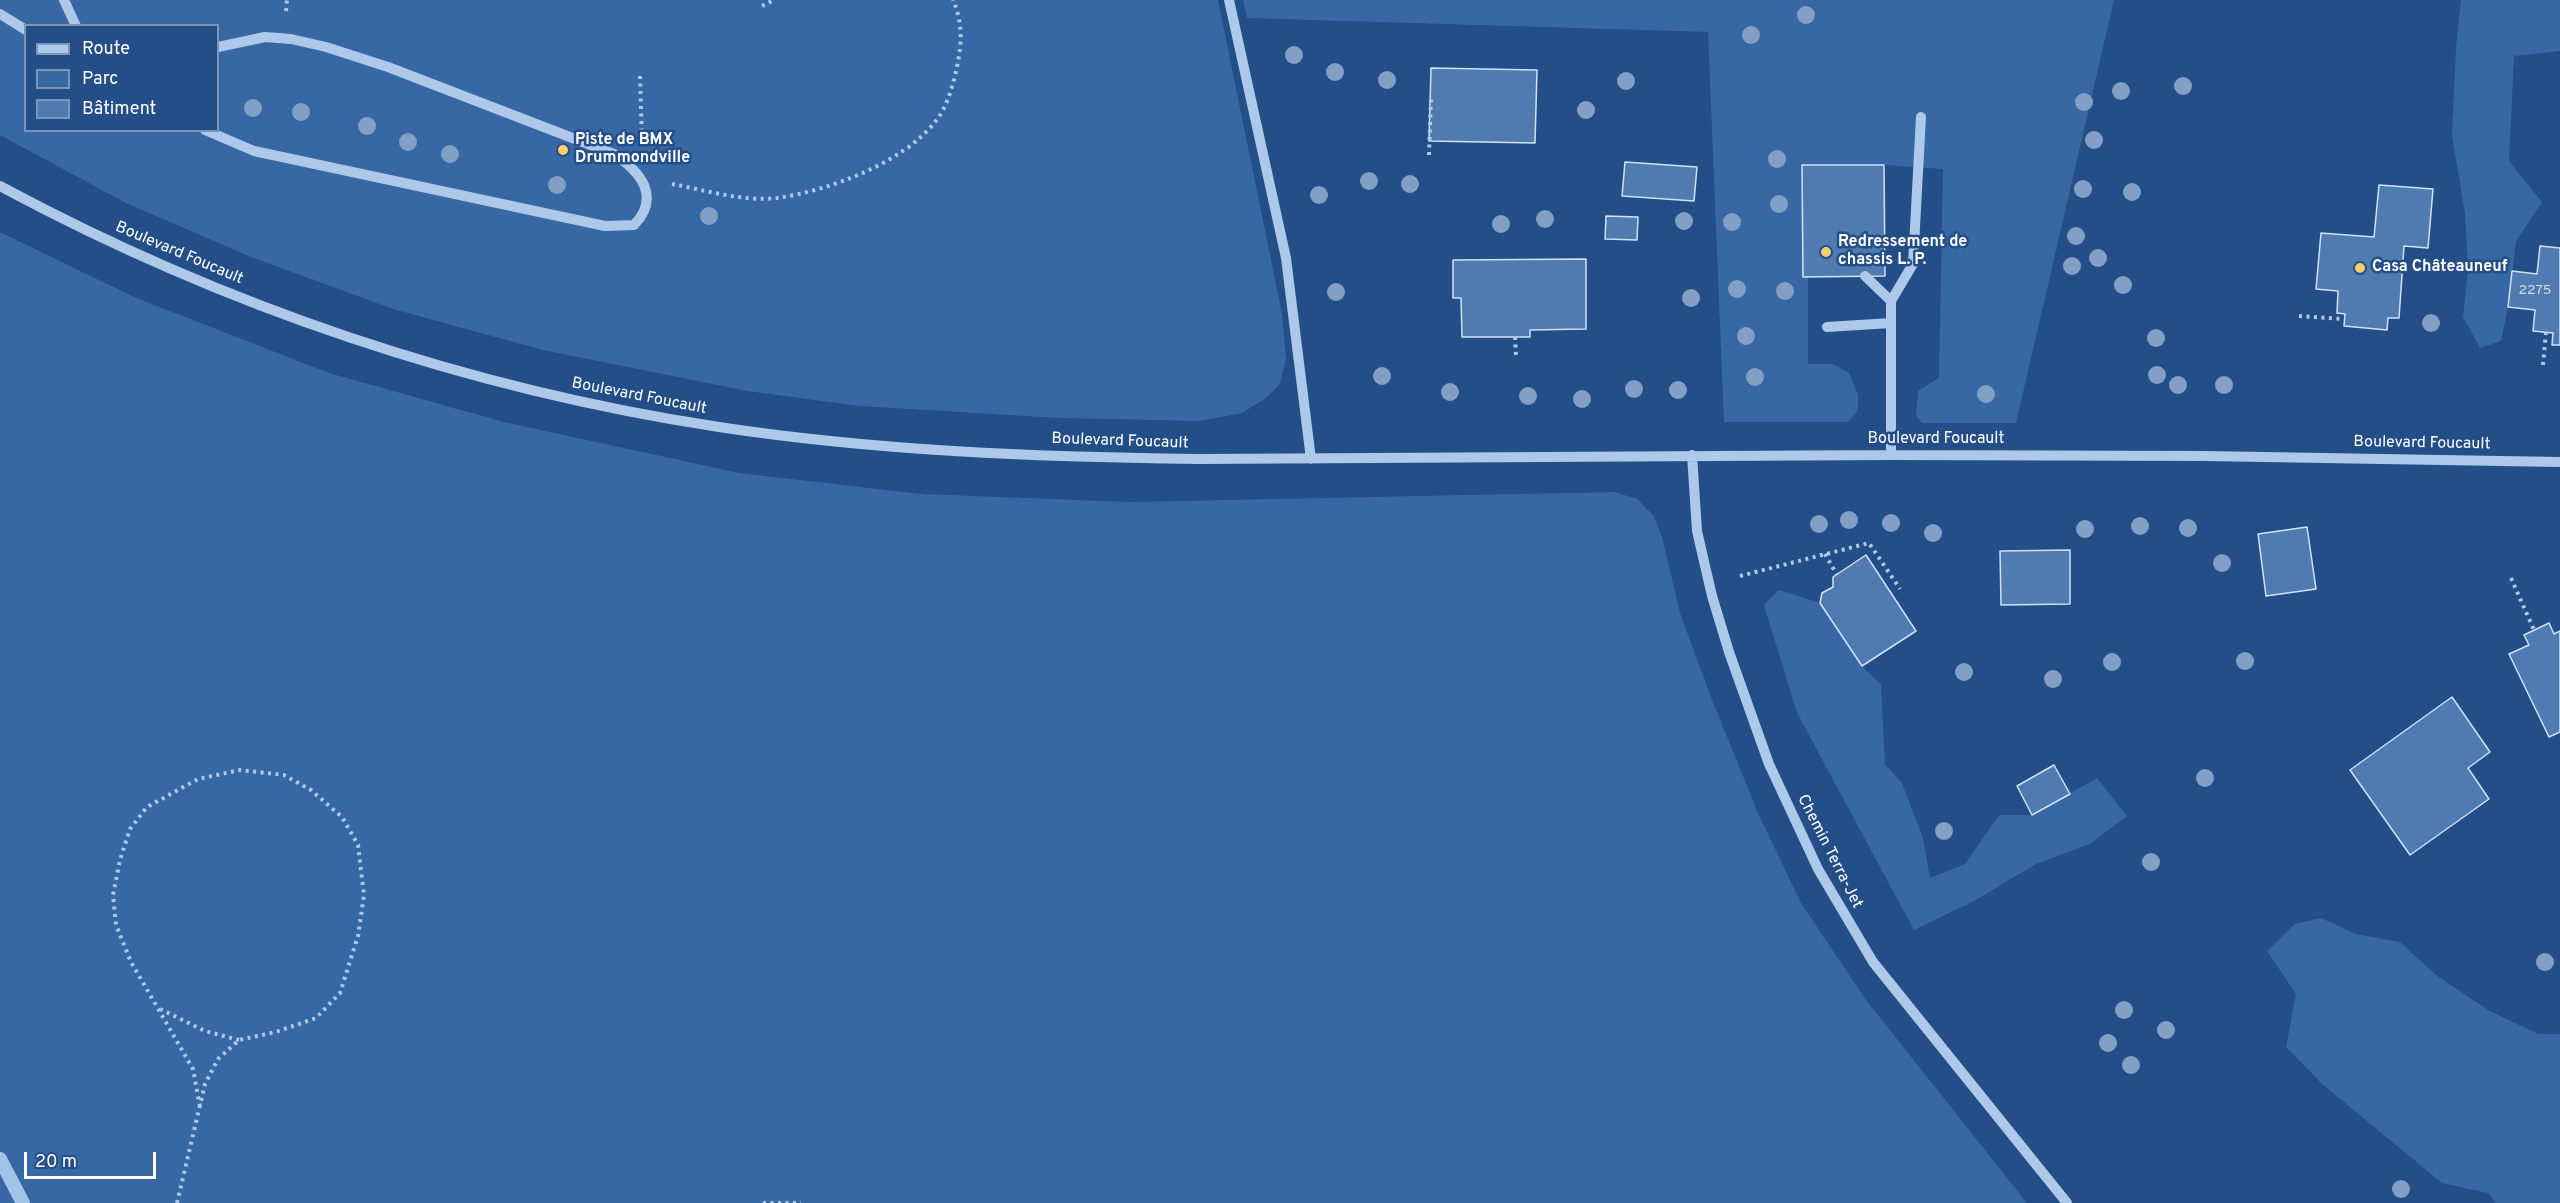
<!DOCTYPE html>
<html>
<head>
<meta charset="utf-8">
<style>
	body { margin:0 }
	#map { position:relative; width:2560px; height:1203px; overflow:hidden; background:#234e87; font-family:Overpass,sans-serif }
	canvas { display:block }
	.legend { position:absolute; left:24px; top:24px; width:195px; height:108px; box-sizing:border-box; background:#234e87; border:2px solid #7b95b7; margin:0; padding:8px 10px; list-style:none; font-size:18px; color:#fff }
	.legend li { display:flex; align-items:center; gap:12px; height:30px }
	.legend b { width:30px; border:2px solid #7b95b7 }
	.scale { position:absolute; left:24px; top:1152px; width:132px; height:27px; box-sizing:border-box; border:3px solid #fff; border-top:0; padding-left:8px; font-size:18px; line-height:21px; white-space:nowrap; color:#fff; -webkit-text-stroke:4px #234e87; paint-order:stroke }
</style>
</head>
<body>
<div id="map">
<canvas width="2560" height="1203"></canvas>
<ul class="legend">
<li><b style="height:8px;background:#adc8e9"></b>Route</li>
<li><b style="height:16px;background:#3768a4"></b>Parc</li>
<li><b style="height:16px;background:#4f7bb1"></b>Bâtiment</li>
</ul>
<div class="scale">20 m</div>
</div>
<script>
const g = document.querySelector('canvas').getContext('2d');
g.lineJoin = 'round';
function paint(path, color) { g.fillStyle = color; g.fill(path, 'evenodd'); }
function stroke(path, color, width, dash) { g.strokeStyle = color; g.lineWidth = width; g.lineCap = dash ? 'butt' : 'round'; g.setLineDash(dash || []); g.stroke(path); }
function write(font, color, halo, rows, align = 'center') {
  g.font = font + ' Overpass,sans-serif'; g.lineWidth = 5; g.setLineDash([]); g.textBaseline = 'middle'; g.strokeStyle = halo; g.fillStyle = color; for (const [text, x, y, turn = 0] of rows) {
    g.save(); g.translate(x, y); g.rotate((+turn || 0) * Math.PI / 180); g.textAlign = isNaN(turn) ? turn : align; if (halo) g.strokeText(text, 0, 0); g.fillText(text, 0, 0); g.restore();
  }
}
const green = new Path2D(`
	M0 0H1218L1282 314 1286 358 1280 384 1266 398 1242 413 1200 421 1059 418 860 406 747 391 543 350 393 309 251 257 126 203 0 135ZM26 26H218V130H26Z
	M1243 0H2114L2016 423H1922L1916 416 1918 391 1939 378 1943 169 1884 165H1802L1808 277V364H1833L1849 373 1858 395V410L1848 422H1724L1708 32 1247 18Z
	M2461 0H2560V51L2514 56 2509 161 2542 202 2516 241 2508 307 2501 341 2480 348 2463 317 2468 269 2465 213 2452 135 2456 47Z
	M0 232 134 297 329 373 504 422 739 473 921 494 1130 502 1615 492 1637 499 1654 516 1662 537 1680 613 1712 700 1758 813 1801 903 1866 1000 2027 1203H0Z
	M1779 590 1820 603 1862 666 1881 685 1885 764 1902 783 1923 838 1930 878 1965 864 1999 815H2032L2097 778 2127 816 2090 844 2036 864 1974 901 1914 930 1797 713 1764 605Z
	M2321 918 2356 934 2400 942 2436 975 2488 1010 2538 1034H2560V1203H2496L2488 1193 2442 1183 2322 1084 2286 1047 2296 994 2267 951 2295 924Z`);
const stream = new Path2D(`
	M0 1159 23 1203`);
const building = new Path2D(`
	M1431 68 1537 70 1535 143 1429 141Z
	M1625 162 1697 167 1694 201 1622 196Z
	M1802 165H1884L1885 276 1803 277Z
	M2379 185 2433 189 2428 248 2404 246 2399 318H2388L2387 330 2344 326 2345 314 2337 313 2338 291 2316 289 2321 233 2374 237Z
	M1606 216 1638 217 1637 240 1605 239Z
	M2540 246 2560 248V345H2552L2553 333 2533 331 2535 310 2508 307 2512 271 2537 274Z
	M1586 259V329L1530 330V337H1462L1461 298H1453V260Z
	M2307 527 2316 589 2266 596 2258 534Z
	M2070 550V604L2001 605 2000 551Z
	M1866 555 1916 631 1862 666 1820 603 1822 593 1833 587V577Z
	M2549 623 2554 634 2560 631V732L2549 737 2509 654 2529 645 2524 635Z
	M2452 697 2490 752 2468 768 2489 799 2410 855 2350 770Z
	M2054 765 2070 794 2032 815 2017 786Z`);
const path = new Path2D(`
	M762 6 774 0
	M286 11 287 0
	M640 76 642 139
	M1429 155 1431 98
	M672 184C705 190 743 202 777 198 828 191 903 163 935 122 947 108 953 85 957 67 962 43 963 23 953 0
	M2299 316 2344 319
	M1515 337 1516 356
	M2543 365 2546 332
	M1825 554 1837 575
	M1740 576 1869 543 1900 589
	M2511 578 2534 630
	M160 1009 205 1031 239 1040
	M177 1203 205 1084 218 1059 239 1040 276 1032 316 1018 340 993 358 936 364 895 358 845 342 817 311 790 284 775 240 770 198 779 147 807 130 829 120 860 113 895 116 925 131 962 193 1069 200 1107
	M763 1203H801`);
const minor = new Path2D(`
	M64 0 76 26
	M1229 0 1286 258 1311 459
	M0 14 26 30
	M205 130 254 151 605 226 634 225C661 197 641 172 614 154L388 67 326 47 291 39 265 37 218 47
	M0 186C223 306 468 389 719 427 877 451 1038 457 1198 459L1891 455 2205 456 2560 462
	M1865 276 1891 301
	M1827 327 1891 323
	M1692 455 1697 531 1712 596 1729 652 1769 764 1818 869 1873 962 2067 1203
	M1891 455V301L1913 264 1921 117`);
const trees = [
	[1806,15],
	[1751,35],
	[1294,55],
	[1335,72],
	[1387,80],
	[1626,81],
	[2183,86],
	[2121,91],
	[2084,102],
	[253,108],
	[1586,110],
	[301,112],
	[367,126],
	[2094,140],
	[408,142],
	[450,154],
	[1777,159],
	[1369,181],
	[1410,184],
	[557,185],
	[2083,189],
	[2132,192],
	[1319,195],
	[1779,204],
	[709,216],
	[1545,219],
	[1684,221],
	[1732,222],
	[1501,224],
	[2076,236],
	[2098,258],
	[2072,266],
	[2123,285],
	[1737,289],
	[1785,291],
	[1336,292],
	[1691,298],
	[2431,323],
	[1746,336],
	[2156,338],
	[2157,375],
	[1382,376],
	[1755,377],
	[2178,385],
	[2224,385],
	[1634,389],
	[1678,390],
	[1450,392],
	[1986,394],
	[1528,396],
	[1582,399],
	[1849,520],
	[1891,523],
	[1819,524],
	[2140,526],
	[2188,528],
	[2085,529],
	[1933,533],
	[2222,563],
	[2245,661],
	[2112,662],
	[1964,672],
	[2053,679],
	[2205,778],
	[1944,831],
	[2151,862],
	[2545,962],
	[2124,1010],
	[2166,1030],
	[2108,1043],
	[2131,1065],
	[2401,1189]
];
const markers = [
	[563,150,6,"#f5cf6f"],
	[1826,252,6,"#f5cf6f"],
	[2360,268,6,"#f5cf6f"]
];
const numberNames = [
	["2275",2535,291]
];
const poiNames = [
	["Piste de BMX",575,141],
	["Drummondville",575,159],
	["Redressement de",1838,243],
	["chassis L. P.",1838,261],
	["Casa Châteauneuf",2372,268]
];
const streetNames = [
	["Boulevard Foucault",179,254,23],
	["Boulevard Foucault",639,397,11],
	["Boulevard Foucault",1936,440],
	["Boulevard Foucault",1120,442,2],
	["Boulevard Foucault",2422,444,1],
	["Chemin Terra-Jet",1829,852,63]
];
paint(green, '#3768a4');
stroke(stream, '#a1c3ea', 14);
paint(building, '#4f7bb1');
stroke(building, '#d1e2f7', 1.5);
stroke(path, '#adc8e9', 4, [3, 4.5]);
stroke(minor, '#adc8e9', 10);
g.fillStyle = '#839fc5';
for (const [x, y] of trees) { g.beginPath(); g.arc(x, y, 9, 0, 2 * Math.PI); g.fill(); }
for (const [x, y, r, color] of markers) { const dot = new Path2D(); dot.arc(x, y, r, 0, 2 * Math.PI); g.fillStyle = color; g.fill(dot); stroke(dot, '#234e87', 2); }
write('14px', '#d3deec', null, numberNames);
write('bold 16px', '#fff', '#234e87', poiNames, 'left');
write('16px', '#fff', '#234e87', streetNames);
</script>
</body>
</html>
